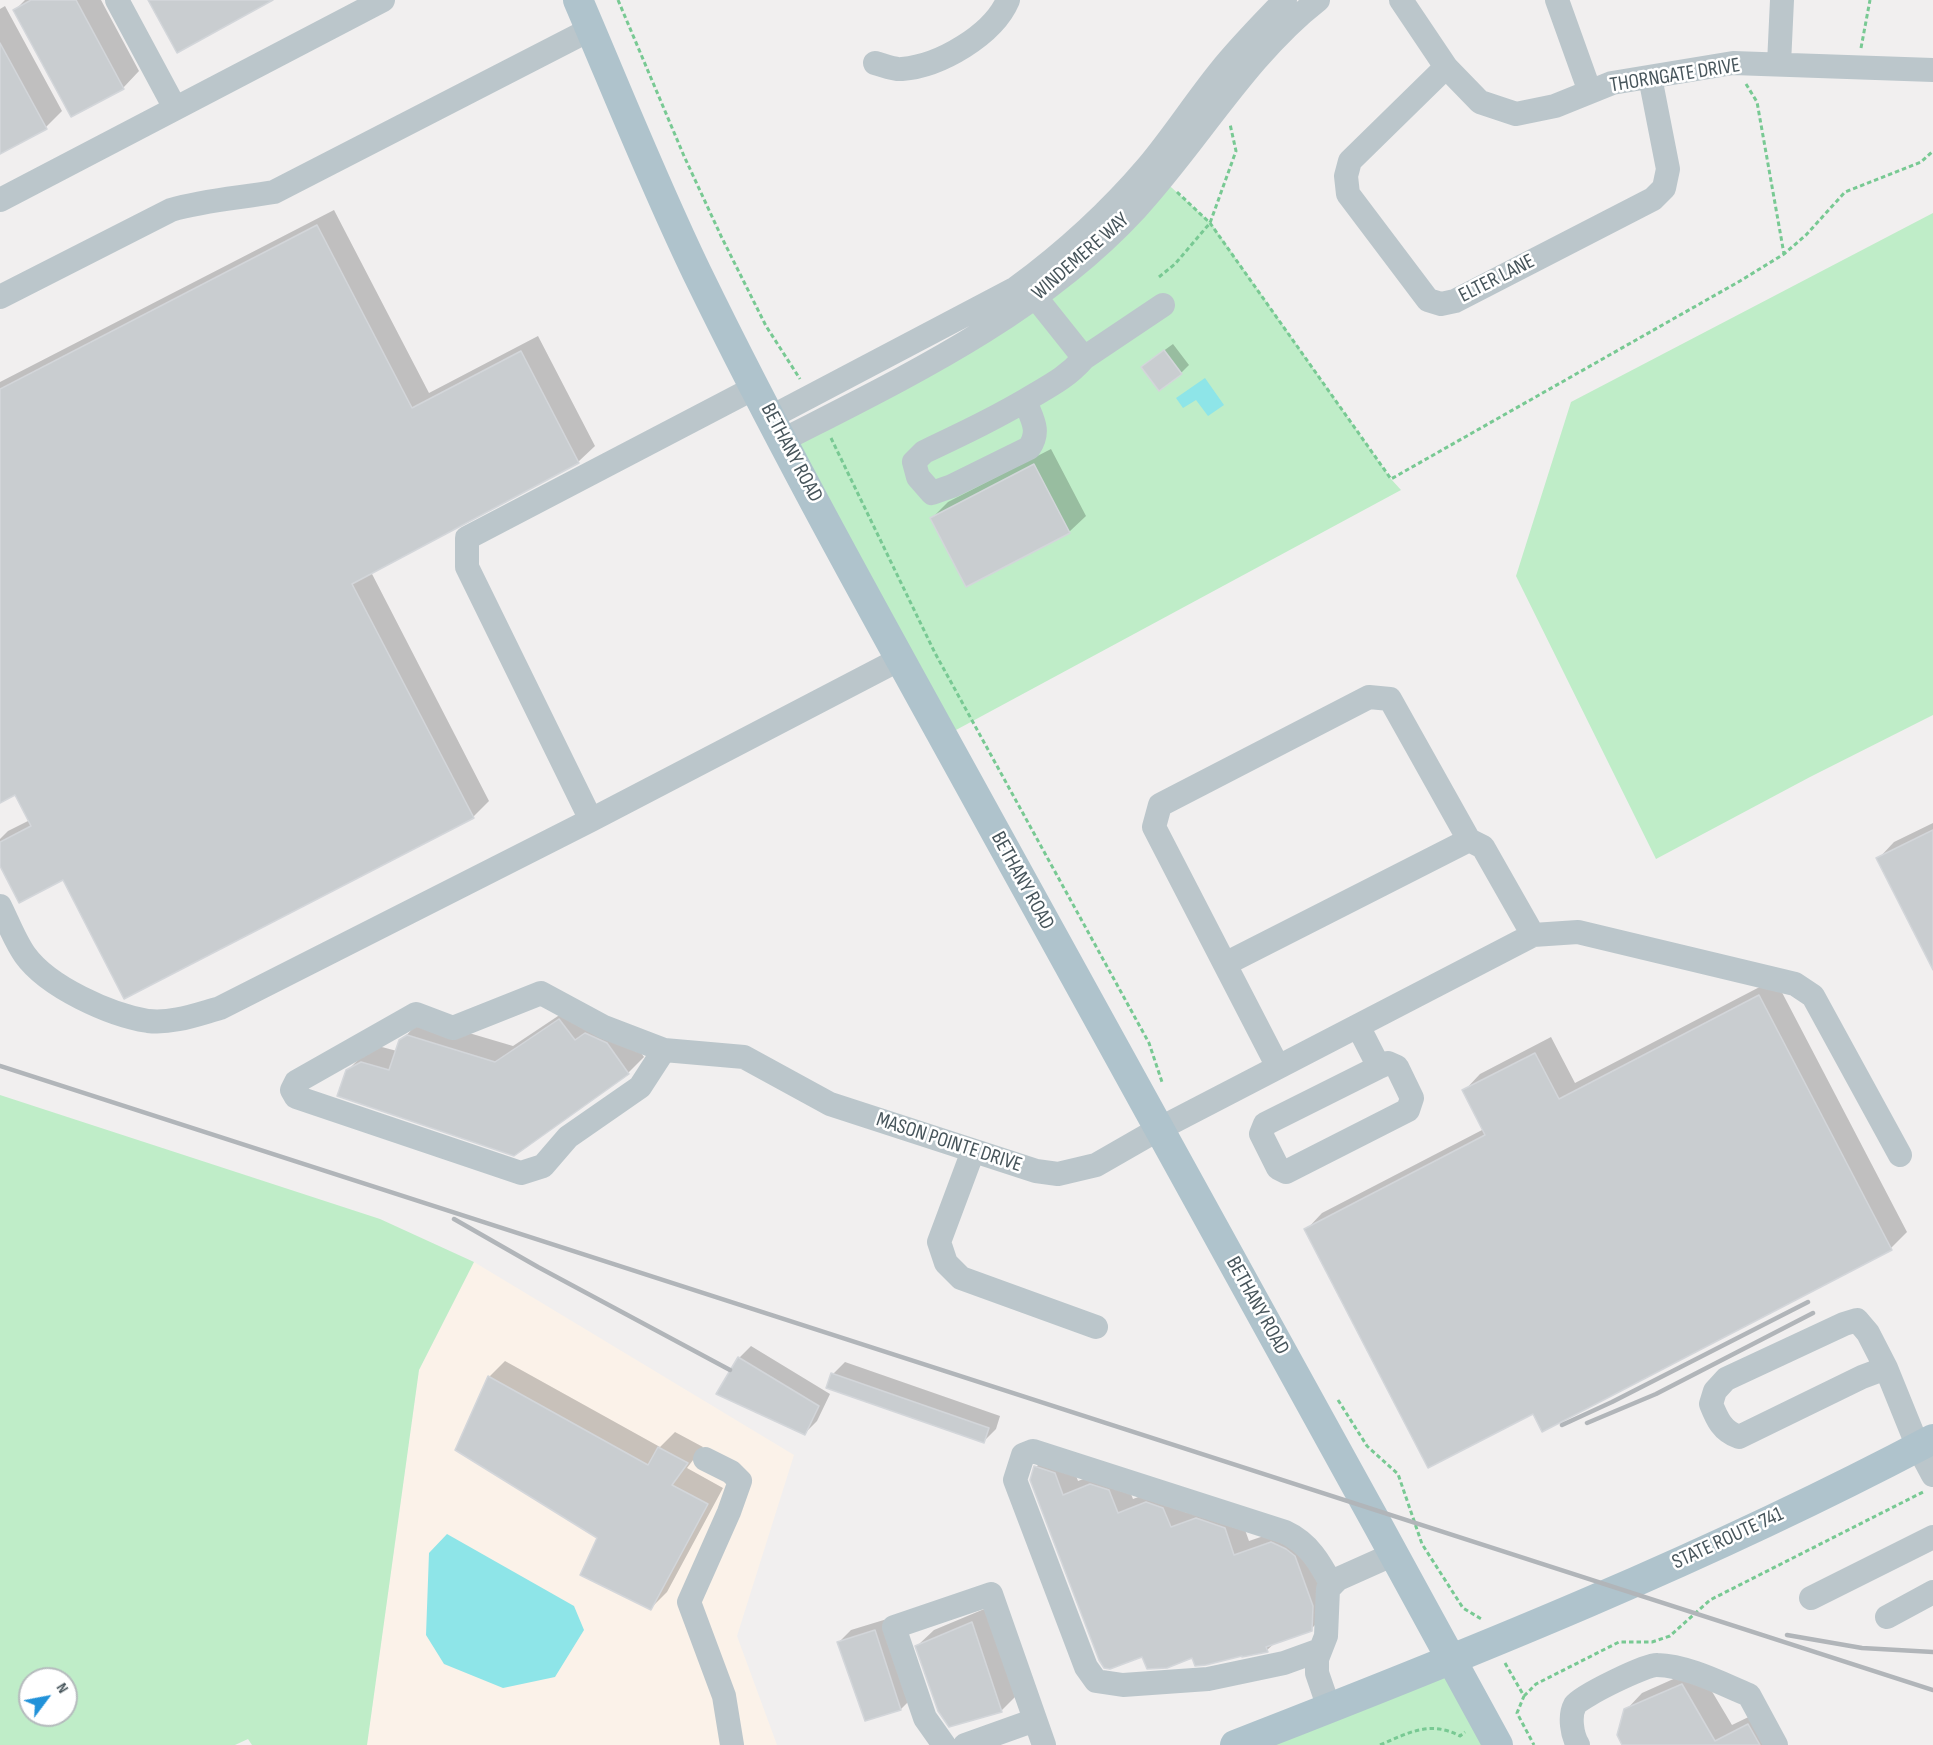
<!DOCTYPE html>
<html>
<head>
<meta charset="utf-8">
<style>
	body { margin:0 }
	#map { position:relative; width:1933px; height:1745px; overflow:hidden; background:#f1efef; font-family:"Sofia Sans Condensed",sans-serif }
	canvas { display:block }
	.north { position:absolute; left:18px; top:1667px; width:60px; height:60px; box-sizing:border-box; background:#fff; border:2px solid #b5bbbd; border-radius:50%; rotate:58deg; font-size:16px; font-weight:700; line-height:24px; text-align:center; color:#47555b }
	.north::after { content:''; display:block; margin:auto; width:21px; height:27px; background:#2192d9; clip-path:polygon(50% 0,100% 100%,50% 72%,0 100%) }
</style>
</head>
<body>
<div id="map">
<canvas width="1933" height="1745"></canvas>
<div class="north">N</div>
</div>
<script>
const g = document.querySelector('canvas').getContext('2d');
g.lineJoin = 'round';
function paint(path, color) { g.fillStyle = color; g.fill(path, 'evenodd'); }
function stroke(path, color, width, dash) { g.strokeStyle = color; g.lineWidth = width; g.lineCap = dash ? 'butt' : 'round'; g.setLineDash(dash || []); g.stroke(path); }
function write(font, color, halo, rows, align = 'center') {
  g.font = font + ' "Sofia Sans Condensed",sans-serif'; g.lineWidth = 5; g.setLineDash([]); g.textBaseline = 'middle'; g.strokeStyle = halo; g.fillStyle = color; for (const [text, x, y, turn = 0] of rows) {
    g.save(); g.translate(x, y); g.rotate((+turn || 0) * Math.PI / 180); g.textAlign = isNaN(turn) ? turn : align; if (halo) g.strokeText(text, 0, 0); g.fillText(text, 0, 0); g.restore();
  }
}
const commercial = new Path2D(`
	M474 1262 794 1455 737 1636 777 1745H367L419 1370Z`);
const green = new Path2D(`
	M1162 179 1211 223 1391 479 1401 490 943 737 783 440 919 370Z
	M1933 213V715L1810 777 1656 859 1516 576 1571 402Z
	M0 1095 380 1219 474 1262 419 1370 367 1745H252L248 1739 235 1745H0ZM30 1679H66V1715H30Z
	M1452 1661 1498 1745H1235Z`);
const water = new Path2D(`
	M1205 378 1224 405 1208 416 1196 400 1183 408 1176 398Z
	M447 1534 574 1606 584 1630 555 1677 503 1688 444 1664 426 1635 429 1553Z`);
const shadow = new Path2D(`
	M25 0H101L139 71 123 88 15 10Z
	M5 6 62 111 46 127 0 153V9Z
	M334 210 429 393 538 336 595 446 578 462 371 572 489 801 473 817 64 878 0 863V839L8 831 30 820 16 793 0 801V382Z
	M1173 344 1189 365 1181 373 1151 360Z
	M1051 449 1086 516 1069 532 932 518 948 502Z
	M1933 823V967L1878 859 1894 842Z
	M1775 979 1907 1232 1891 1248 1533 1412 1306 1230 1322 1213 1484 1129 1464 1091 1480 1074 1551 1037 1575 1083Z
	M576 1004 623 1027 644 1057 628 1073 347 1071 364 1054 378 1046 397 1051 401 1041 417 1024 425 1020 513 1046Z
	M751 1346 830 1394 817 1421 805 1433 718 1393 739 1358Z
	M505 1361 660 1447 675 1432 703 1447 687 1468 723 1488 667 1592 651 1608 599 1537 489 1377Z
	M845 1362 1000 1416 996 1429 984 1441 833 1374Z
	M1051 1452 1070 1458 1078 1481 1107 1470 1124 1476 1133 1499 1162 1488 1178 1493 1186 1513 1212 1504 1239 1513 1249 1541 1287 1528 1307 1538 1326 1614 1311 1629 1276 1642 1267 1650 1193 1656 1036 1467Z
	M989 1607 1018 1694 1001 1711 917 1646 934 1630Z
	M887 1619 913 1697 901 1709 839 1642 851 1630Z
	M1698 1668 1732 1725 1765 1709 1785 1745H1623L1626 1710 1642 1693Z`);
const building = new Path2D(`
	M31 0H76L124 89 71 117 13 10Z
	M148 0H273L177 53Z
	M0 43 47 129 0 154Z
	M317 225 412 408 521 351 579 463 352 584 474 818 124 999 63 880 19 903 0 866V842L31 826 15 795 0 803V389Z
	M1164 350 1182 374 1159 391 1141 367Z
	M1034 464 1070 533 966 587 930 518Z
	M1933 830V970L1876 858Z
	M1759 995 1892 1250 1542 1432 1533 1414 1428 1468 1304 1229 1485 1135 1462 1090 1535 1053 1559 1099Z
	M559 1019 575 1040 585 1033 607 1043 629 1074 514 1156 337 1096 346 1070 361 1062 389 1070 399 1040 407 1035 495 1062Z
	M738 1357 819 1406 805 1435 716 1394Z
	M831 1373 989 1428 984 1443 826 1388Z
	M488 1376 648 1465 658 1447 688 1463 672 1485 708 1504 651 1610 580 1575 597 1538 455 1450Z
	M1034 1466 1055 1473 1063 1495 1090 1484 1109 1490 1118 1513 1146 1502 1163 1508 1171 1527 1196 1518 1225 1528 1234 1555 1271 1542 1286 1549 1295 1556 1313 1606 1312 1631 1266 1647 1268 1652 1242 1657V1656L1206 1665 1195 1666 1192 1658 1167 1668 1147 1669 1142 1657 1110 1669 1104 1668 1099 1660 1030 1480Z
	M972 1622 1002 1712 949 1727 938 1711 915 1646Z
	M875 1630 901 1710 865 1721 837 1642Z
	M1682 1684 1715 1741 1748 1724 1760 1745H1622L1617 1735 1624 1709Z`);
const path = new Path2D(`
	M618 0 684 156 721 236 766 326 800 379
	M1861 48 1870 0
	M1746 84 1757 102 1784 254
	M1177 192 1210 223 1391 479 1740 281 1784 254 1806 235 1845 192 1921 162 1933 151
	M1159 277 1175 264 1210 223 1236 151 1230 124
	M831 438 935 653 1149 1043 1162 1082
	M1338 1400 1367 1446 1398 1474 1422 1544 1463 1608 1483 1620
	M1505 1663 1524 1696 1517 1713 1534 1745
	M1524 1696 1536 1684 1619 1642H1652L1670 1636 1710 1600 1923 1492
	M1380 1745C1408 1733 1430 1720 1460 1736L1465 1732`);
const minor = new Path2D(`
	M117 0 175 108
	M1401 0 1446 67 1480 102 1516 114 1555 106 1612 83 1733 63 1933 70
	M1557 0 1590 92
	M875 63C883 65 894 70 902 69 940 66 993 35 1008 0
	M1779 64 1782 0
	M1446 67 1350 161 1346 176 1348 194 1428 300 1441 304 1455 301 1653 199 1664 188 1668 169 1650 77
	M0 200 383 0
	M0 297 171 210C205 200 240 198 274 192L591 29
	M1084 358 1163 305
	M1025 401C1032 419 1041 431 1029 448L952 486 932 493 918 477 914 462 924 452C962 434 1000 416 1036 394 1055 383 1069 375 1084 358L1025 284
	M771 417 1016 288C1065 252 1108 213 1148 166 1173 136 1195 102 1220 71 1240 46 1263 23 1285 0
	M783 440C908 376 1039 314 1136 209 1197 143 1246 56 1318 0
	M591 820 467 567V538L756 387
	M0 906C8 922 15 941 25 955 48 987 110 1015 148 1021 172 1024 198 1014 220 1008L591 820 900 659
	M1225 964 1469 840
	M1358 1026 1379 1067 1265 1124 1261 1134 1278 1168 1286 1172 1408 1110 1412 1098 1397 1067 1388 1063 1379 1067
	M664 1050 604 1027 541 993 453 1028 416 1014 296 1082 292 1090 296 1097 521 1173 543 1166 568 1137 640 1087 664 1050 744 1057 830 1104 1036 1171 1058 1174 1096 1165 1157 1130 1533 935 1578 932 1795 984 1813 996 1900 1155
	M1278 1067 1154 827 1160 805 1369 697 1390 699 1469 840 1483 847 1533 935
	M973 1151 939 1242 946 1263 961 1278 1096 1327
	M1886 1368 1868 1333 1857 1320 1844 1324 1726 1379 1715 1391 1711 1404C1717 1419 1722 1431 1739 1437L1862 1377 1886 1368 1918 1447 1933 1475
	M705 1459 731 1472 740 1481 729 1512 689 1602 724 1696 732 1745
	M1811 1598 1933 1537
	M1887 1617 1933 1592
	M1320 1650 1284 1663 1208 1679 1123 1685 1096 1681 1086 1667 1015 1480 1023 1455 1033 1451 1285 1532C1309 1543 1320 1563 1332 1585
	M1329 1708 1317 1673V1659L1326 1636 1328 1589 1338 1579 1394 1554
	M944 1745 925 1718 894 1627 991 1594 1044 1745
	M965 1745 1035 1720
	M1578 1745C1572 1735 1569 1716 1575 1705 1581 1696 1647 1664 1657 1665 1688 1666 1720 1683 1749 1695L1776 1745`);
const major = new Path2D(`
	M578 0C617 91 654 184 697 273 788 460 891 642 991 824 1159 1132 1331 1437 1498 1745
	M1235 1745C1472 1653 1708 1558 1933 1439`);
const rail = new Path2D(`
	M0 1066 1933 1690
	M454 1219 538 1267 730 1370
	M1587 1423 1656 1394 1813 1313
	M1562 1425 1612 1402 1808 1302
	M1787 1635 1862 1648 1933 1652`);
const streetNames = [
	["THORNGATE DRIVE",1675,76,-9],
	["WINDEMERE WAY",1081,257,-41],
	["ELTER LANE",1497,279,-27],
	["BETHANY ROAD",791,453,62],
	["BETHANY ROAD",1022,881,61],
	["MASON POINTE DRIVE",949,1143,18],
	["BETHANY ROAD",1257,1306,61],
	["STATE ROUTE 741",1728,1539,-25]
];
paint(commercial, '#fbf2e9');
paint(green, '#bfedc8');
paint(water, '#8ee5e8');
paint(shadow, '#0003');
paint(building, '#c9cdd0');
stroke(building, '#d3d6da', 1.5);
stroke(path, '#78c993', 3, [4.5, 3]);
stroke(minor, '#bbc6cb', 24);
stroke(major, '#afc3cc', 30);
stroke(rail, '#b1b5b9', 4.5);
write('21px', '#47555b', '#fff', streetNames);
</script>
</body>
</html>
